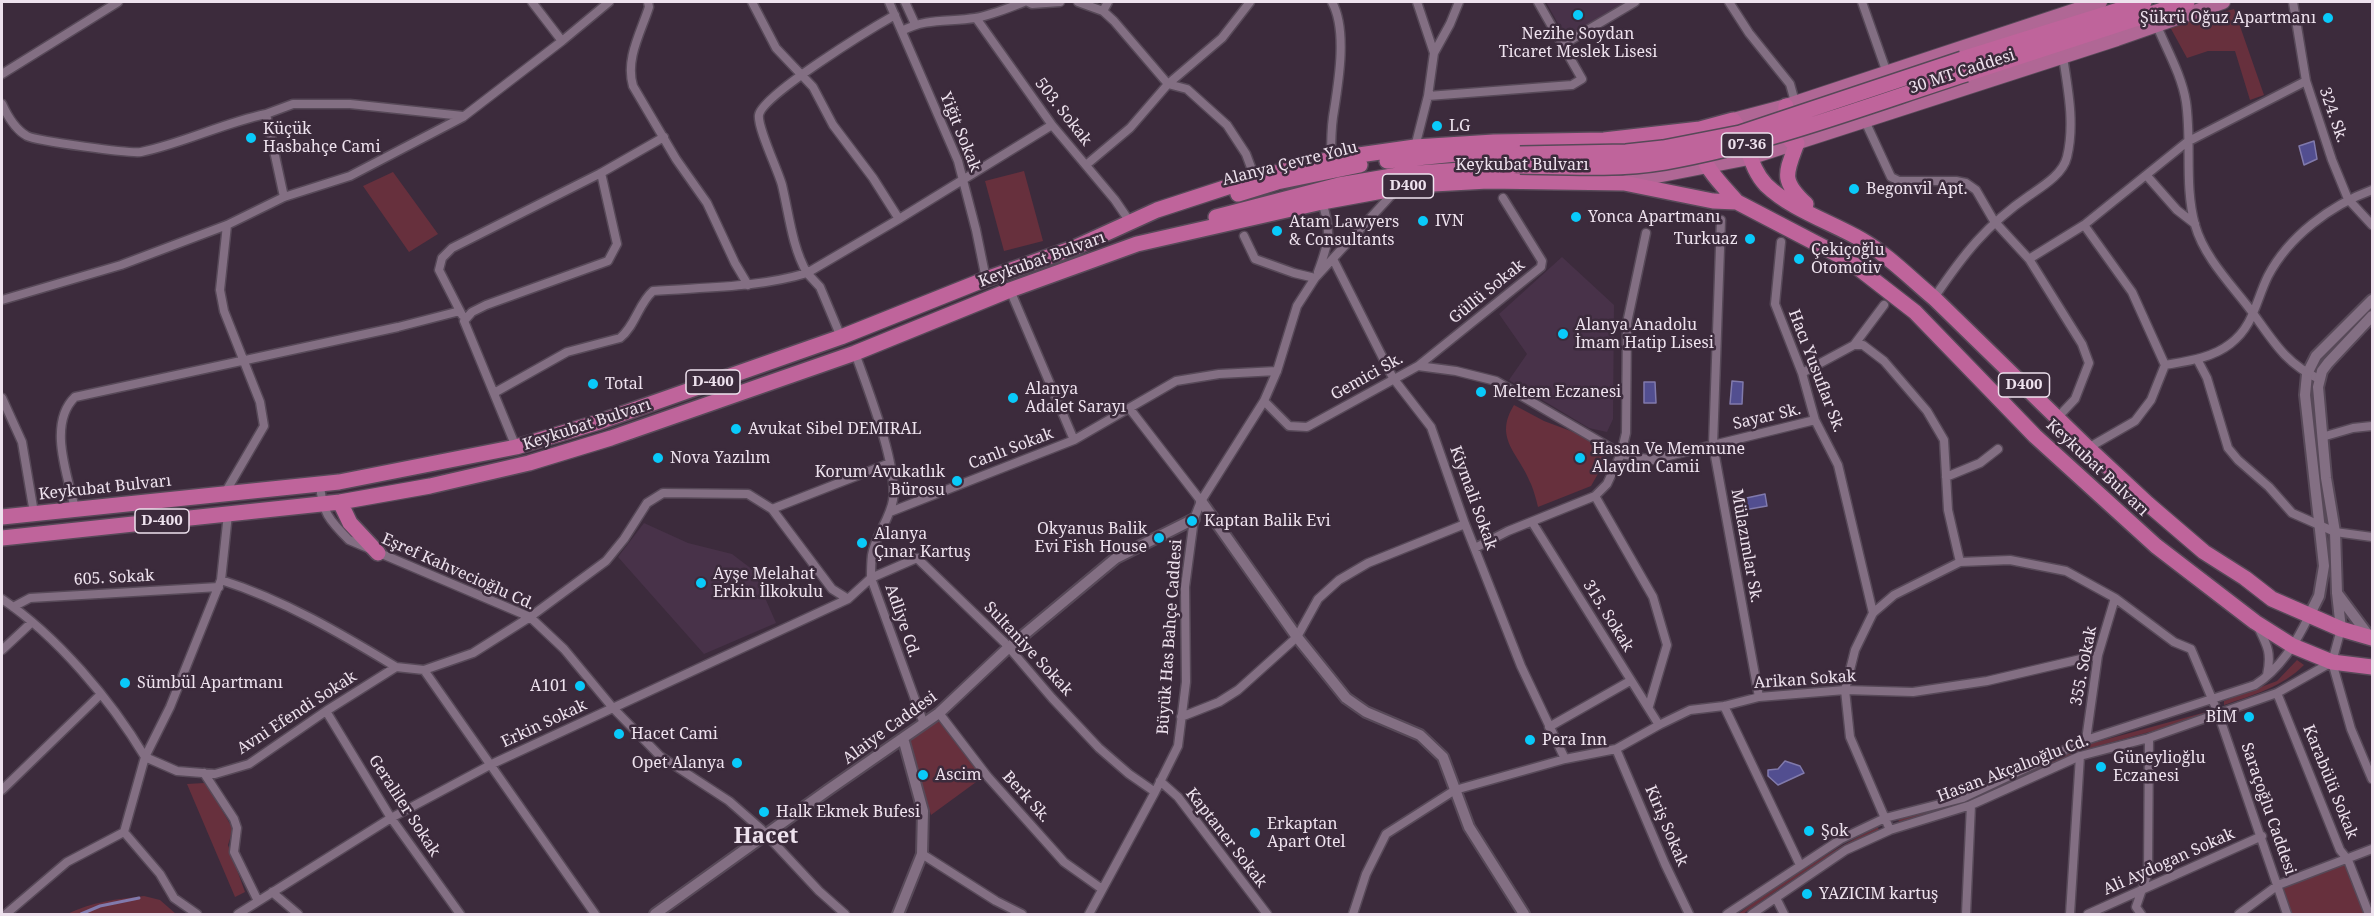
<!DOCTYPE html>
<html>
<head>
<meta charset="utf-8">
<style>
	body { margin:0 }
	#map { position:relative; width:2374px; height:916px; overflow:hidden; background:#3c2b3c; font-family:"Noto Serif",serif }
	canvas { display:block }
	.frame { position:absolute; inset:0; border:3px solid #eee2ee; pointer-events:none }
</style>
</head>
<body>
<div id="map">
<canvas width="2374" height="916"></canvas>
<div class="frame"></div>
</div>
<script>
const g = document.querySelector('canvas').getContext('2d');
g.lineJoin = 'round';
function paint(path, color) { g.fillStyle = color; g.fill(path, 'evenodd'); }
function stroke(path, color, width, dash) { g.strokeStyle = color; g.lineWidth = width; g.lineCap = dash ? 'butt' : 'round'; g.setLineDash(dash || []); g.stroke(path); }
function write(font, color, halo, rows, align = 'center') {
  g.font = font + ' "Noto Serif",serif'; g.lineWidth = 5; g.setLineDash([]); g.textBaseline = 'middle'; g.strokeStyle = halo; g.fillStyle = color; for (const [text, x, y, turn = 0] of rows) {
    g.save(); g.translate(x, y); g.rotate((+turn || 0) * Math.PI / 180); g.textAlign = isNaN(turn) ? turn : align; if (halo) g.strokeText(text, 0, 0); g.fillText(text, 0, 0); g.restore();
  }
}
const built = new Path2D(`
	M1546 2H1625L1574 34 1561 29Z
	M1562 257 1614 305 1613 419 1607 432 1589 428 1509 380 1527 354 1499 314Z
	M644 523 688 543 732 554 753 570 776 623 704 654 618 557Z`);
const green = new Path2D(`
	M2234 9 2264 95 2250 100 2235 51H2208L2187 58 2170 27Z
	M1024 171 1043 241 1004 251 985 181Z
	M393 172 438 234 409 252 363 186Z
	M1514 405 1544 421 1584 436 1607 458 1591 486 1538 507C1536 499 1534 491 1531 484 1519 453 1493 439 1514 405Z
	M2297 660 2304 665C2282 687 2253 695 2224 705V701L2277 681Z
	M2206 712 2208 716 2087 749 1970 802 1899 822 1898 818 1967 799 2086 745Z
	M939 718 983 777 931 815 908 740Z
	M204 783 209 788 233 829 228 845 245 892 235 897 187 784Z
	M1878 827 1879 831C1830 853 1787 883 1743 914H1738C1783 882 1828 851 1878 827Z
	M2348 862 2367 914H2289L2281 887Z
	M144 896 160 900 176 914H67C92 902 117 899 144 896Z`);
const water = new Path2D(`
	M2314 141 2317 159 2304 165 2299 146Z
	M1732 381 1743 382 1742 404H1730Z
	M1644 382H1655L1656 403H1644Z
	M1765 494 1767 506 1738 511 1737 500Z
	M1785 761 1800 766 1804 773 1778 785 1768 776V770L1778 769Z`);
const stream = new Path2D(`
	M81 914 100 906 139 898`);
const minor = new Path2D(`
	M532 2 562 41
	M648 2 649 7C641 32 625 59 633 86L676 159 707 203 735 263 748 285
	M752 2 776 48 813 87 833 125 873 178 899 219
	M889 2 958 161 976 230 986 279
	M905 2 915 24
	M1028 2 1032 4 1060 2
	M1078 2 1103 11 1114 21 1168 84 1187 89 1227 125 1246 154 1255 178
	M1417 2 1434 53
	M1729 2 1749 33 1790 84 1795 102
	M1862 2 1887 73
	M2293 2 2306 81 2332 160 2348 199 2372 225
	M1103 11 1108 2
	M895 15C872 28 762 95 759 115 757 127 778 170 782 185 789 214 792 247 807 273L899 219 1052 125
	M976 18 1052 125 1115 200 1130 222
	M2157 26C2167 50 2182 76 2186 102 2192 143 2184 185 2195 225 2205 260 2235 288 2255 316 2275 344 2287 364 2319 379
	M902 31C925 18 949 22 975 18 992 15 1008 8 1024 2
	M1564 44 1635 2
	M2 74 118 2
	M1428 96 1572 85 1582 79 1538 2
	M2 104C7 115 16 130 27 136 37 141 132 154 141 152 184 143 223 123 266 114L284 197
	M266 114 293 104H350L463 116
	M1865 121 1891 177 1899 181H1956L1966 183 1976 190 1994 221 2029 259
	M1415 147 1428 96 1434 53 1450 24 1459 2
	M1331 159C1331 145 1331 131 1333 117 1338 85 1348 31 1332 2
	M1086 165 1130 128 1168 84 1222 38 1250 2
	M2147 176 2177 210 2195 224
	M1721 220 1713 445 1759 697
	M2084 225 2132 292 2165 365
	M1244 236 1255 259 1294 273 1315 278
	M1781 242 1775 304 1802 373 1815 420 1838 465 1873 613
	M1333 259 1393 378 1431 427 1465 524 1521 666 1565 759
	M1318 272C1329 242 1332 233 1322 202
	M1010 290 1074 440
	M1934 298C1963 255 1986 225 2030 195 2043 186 2063 174 2067 157 2075 124 2068 90 2063 57
	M2 300 121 265 227 225 284 197 350 176 463 117 562 41 609 2
	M462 315 439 270 442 258 452 248 601 173 664 137
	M1854 345 1884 305
	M855 353C867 387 898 465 893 500 890 519 875 536 872 555 871 563 871 571 871 578L924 724
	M2197 359 2207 378 2228 448 2238 460 2269 487 2292 513 2335 532 2372 537
	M1418 366 1541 267 1542 261 1503 198
	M1802 373 1854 345H1863L1884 361 1927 411 1944 440 1948 510 1960 562
	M494 393 567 352 620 338C636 325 638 304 653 291 705 287 757 288 807 273L820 287 841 337
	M2 398 22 442 34 513
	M1264 401 1289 426 1307 427 1418 366 1456 371 1496 381 1621 454 1652 460 1815 420
	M1130 409 1201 501
	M2058 417 2075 399 2089 363 2082 344 2029 259 2084 225 2187 142 2306 81
	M2322 437 2353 428 2372 426
	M516 447 464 321 472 312 486 305 608 261 617 244 601 173
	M2088 448 2135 421 2151 400 2165 365C2188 361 2212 358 2230 344 2254 326 2256 300 2268 276 2289 236 2331 205 2372 190
	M1946 477 1980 463 1998 449
	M320 484C322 512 329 520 349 540L530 617 564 649 613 708 660 756 729 801 761 829 819 891 845 914
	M225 493 264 426 260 402 224 311 220 290 227 225
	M1595 496 1653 597 1667 645 1649 706
	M75 509C68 476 47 424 75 397L398 327 460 311
	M772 509 890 463
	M890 512 1074 440 1176 381 1219 374 1277 371
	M228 514 221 580 170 707 145 757 177 771 215 774 249 764 326 711 396 667 424 670 473 653 530 617 606 561 624 539 647 503 663 493 748 494 772 509 832 589 848 599
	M1532 522 1659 725
	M1475 548 1508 531 1595 496 1607 484 1621 454 1626 433 1627 323 1646 233
	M221 580C284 600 340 633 396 667
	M2 599C57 636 111 700 145 757L124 832 160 874 174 898 197 914
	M13 607 30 598 219 587
	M2257 625C2267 645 2272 652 2267 675
	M2 650 31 623
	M2332 662 2351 729 2372 779
	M424 670 595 914
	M2277 693 2340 850 2348 860 2369 914
	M1724 706 1800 865
	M326 711 391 818 460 914
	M939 713 988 777 1064 862 1102 889
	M1181 717 1219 702 1238 690 1297 637 1318 599 1339 580 1368 563 1465 524
	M1549 727 1630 681
	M2086 740 2098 655 2115 598
	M1616 749 1665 864 1689 914
	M204 773 234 819 237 828 234 852 258 901
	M1160 781 1178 797 1267 914
	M2 790 101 694
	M1890 830 1850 737 1845 690 1855 650 1873 613 1894 595 1960 562 2010 560 2066 571 2115 598 2174 642 2191 649 2218 713 2287 914
	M922 854 996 901 1022 914
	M272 892 298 914
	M1776 898 1784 914
	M6 914 67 862 124 832
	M238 914 391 818 492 764 848 599 871 578 917 558 1005 643 1052 698 1099 748 1129 774 1155 792
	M1089 914 1155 792 1178 746 1186 682 1185 587 1194 519 1201 501 1264 401 1277 371 1297 306 1315 278 1396 190
	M1353 914 1366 874 1386 834 1455 790 1565 759 1616 749 1659 725 1690 710 1724 706 1759 697 1845 690 1913 692 1987 681 2098 655
	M1727 914 1841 839 1885 818 1963 798 2086 740 2255 685C2280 669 2296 643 2309 616
	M1752 914 1846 850 1890 830 1971 805 2080 756 2149 738 2277 693 2332 662 2341 629
	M1966 914 1971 805
	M2070 914 2080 756
	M2088 914 2262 836
	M2141 914 2136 907 2148 872 2149 738
	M2239 914 2278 885 2372 849`);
const tertiary = new Path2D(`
	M1201 501 1297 637 1346 698 1366 712 1420 735 1443 757 1469 827 1524 914
	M2337 593 2369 636
	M2309 616 2319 596 2324 566 2305 395 2307 374 2316 356 2372 300
	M2341 629 2337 593 2335 532 2326 478 2318 387 2322 371 2328 363 2372 316
	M655 914 828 790 939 713 1008 648 1116 558 1194 519
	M898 914 922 854 923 811 903 738`);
const primary = new Path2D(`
	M1733 120 1786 106 2100 2
	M1626 182 1749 158 2117 39 2223 2`);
const trunk = new Path2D(`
	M1962 59 2144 2
	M1966 74 2187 2
	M1786 106 1784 129 1791 141 1797 143C1786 173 1780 180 1806 204
	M1699 144C1701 165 1724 187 1737 202
	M1387 161 1456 154H1520
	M1238 194 1277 182 1360 165
	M1216 217 1339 185 1404 174 1520 166
	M340 502 350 523 378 553
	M2 517 339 482 516 447 599 422 841 337 986 279 1076 247 1157 210 1255 178 1331 159 1415 147 1494 142 1604 140 1700 129 1733 120C1749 140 1748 166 1766 185 1792 210 1831 222 1862 240 1888 255 1911 279 1934 298L2088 448 2148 504 2204 552 2245 578 2272 599 2341 629 2372 638
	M2 538 340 502 430 486 529 463 611 438 855 353 1010 290 1137 244 1322 202 1415 185 1488 181 1624 183 1713 201 1737 202 1848 260 1915 312 2035 436 2156 546 2255 622 2293 646 2332 662 2372 667`);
const trunkBridge = new Path2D(`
	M1520 154 1626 152 1663 148 1740 133 1962 59
	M1520 166C1568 167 1617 170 1665 162 1768 144 1867 106 1966 74`);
const markers = [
	[1578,15,6,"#09cafa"],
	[2328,18,6,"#09cafa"],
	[1437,126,6,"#09cafa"],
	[251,138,6,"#09cafa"],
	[1854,189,6,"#09cafa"],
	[1576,217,6,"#09cafa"],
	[1423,221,6,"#09cafa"],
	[1277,231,6,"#09cafa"],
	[1750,239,6,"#09cafa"],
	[1799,259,6,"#09cafa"],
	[1563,334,6,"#09cafa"],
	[593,384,6,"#09cafa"],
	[1481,392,6,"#09cafa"],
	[1013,398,6,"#09cafa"],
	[736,429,6,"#09cafa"],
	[658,458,6,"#09cafa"],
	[1580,458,6,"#09cafa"],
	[957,481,6,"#09cafa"],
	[1192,521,6,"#09cafa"],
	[1159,538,6,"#09cafa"],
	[862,543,6,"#09cafa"],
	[701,583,6,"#09cafa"],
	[125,683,6,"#09cafa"],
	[580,686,6,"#09cafa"],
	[2249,717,6,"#09cafa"],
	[619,734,6,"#09cafa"],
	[1530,740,6,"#09cafa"],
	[737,763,6,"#09cafa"],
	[2101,767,6,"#09cafa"],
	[923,775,6,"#09cafa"],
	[764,812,6,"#09cafa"],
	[1809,831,6,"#09cafa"],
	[1255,833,6,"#09cafa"],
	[1807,894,6,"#09cafa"]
];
const shields = [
	[1747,145,51],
	[1408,186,51],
	[713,382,54],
	[2024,385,51],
	[162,521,54]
];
const shieldNames = [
	["07-36",1747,145],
	["D400",1408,186],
	["D-400",713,382],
	["D400",2024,385],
	["D-400",162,521]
];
const poiNames = [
	["Şükrü Oğuz Apartmanı",2316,18,"right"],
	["Nezihe Soydan",1578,34,"center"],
	["Ticaret Meslek Lisesi",1578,52,"center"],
	["LG",1449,126],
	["Küçük",263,129],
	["Hasbahçe Cami",263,147],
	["Begonvil Apt.",1866,189],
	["Yonca Apartmanı",1588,217],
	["IVN",1435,221],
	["Atam Lawyers",1289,222],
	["& Consultants",1289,240],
	["Turkuaz",1738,239,"right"],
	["Çekiçoğlu",1811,250],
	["Otomotiv",1811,268],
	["Alanya Anadolu",1575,325],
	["İmam Hatip Lisesi",1575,343],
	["Total",605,384],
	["Alanya",1025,389],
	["Adalet Sarayı",1025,407],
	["Meltem Eczanesi",1493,392],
	["Avukat Sibel DEMIRAL",748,429],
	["Hasan Ve Memnune",1592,449],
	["Alaydın Camii",1592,467],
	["Nova Yazılım",670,458],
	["Korum Avukatlık",945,472,"right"],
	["Bürosu",945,490,"right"],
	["Kaptan Balik Evi",1204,521],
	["Okyanus Balik",1147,529,"right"],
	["Evi Fish House",1147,547,"right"],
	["Alanya",874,534],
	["Çınar Kartuş",874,552],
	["Ayşe Melahat",713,574],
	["Erkin İlkokulu",713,592],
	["Sümbül Apartmanı",137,683],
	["A101",568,686,"right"],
	["BİM",2237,717,"right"],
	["Hacet Cami",631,734],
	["Pera Inn",1542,740],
	["Güneylioğlu",2113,758],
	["Eczanesi",2113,776],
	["Opet Alanya",725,763,"right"],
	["Ascim",935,775],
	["Halk Ekmek Bufesi",776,812],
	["Erkaptan",1267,824],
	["Apart Otel",1267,842],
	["Şok",1821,831],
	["YAZICIM kartuş",1819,894]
];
const streetNames = [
	["30 MT Caddesi",1962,72,-18],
	["503. Sokak",1063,112,52],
	["324. Sk.",2333,115,71],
	["Yiğit Sokak",960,132,68],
	["Alanya Çevre Yolu",1290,164,-14],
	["Keykubat Bulvarı",1522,165],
	["Keykubat Bulvarı",1042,260,-20],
	["Güllü Sokak",1487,292,-39],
	["Hacı Yusuflar Sk.",1816,371,69],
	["Gemici Sk.",1367,377,-29],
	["Sayar Sk.",1767,417,-13],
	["Keykubat Bulvarı",587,425,-18],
	["Canlı Sokak",1011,449,-21],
	["Keykubat Bulvarı",2097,468,43],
	["Keykubat Bulvarı",105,488,-6],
	["Kiymali Sokak",1473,498,70],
	["Mülazımlar Sk.",1746,546,80],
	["Eşref Kahvecioğlu Cd.",458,572,24],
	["605. Sokak",114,578,-3],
	["315. Sokak",1608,616,58],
	["Adliye Cd.",902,621,71],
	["Büyük Has Bahçe Caddesi",1170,637,-86],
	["Sultaniye Sokak",1028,649,47],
	["355. Sokak",2084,666,-79],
	["Arikan Sokak",1805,680,-4],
	["Avni Efendi Sokak",297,713,-33],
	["Erkin Sokak",544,724,-25],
	["Alaiye Caddesi",890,728,-36],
	["Hasan Akçalıoğlu Cd.",2013,769,-21],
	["Karabülü Sokak",2330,782,68],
	["Berk Sk.",1026,797,48],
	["Geraliler Sokak",404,806,57],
	["Saraçoğlu Caddesi",2268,809,71],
	["Kiriş Sokak",1666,826,67],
	["Kaptaner Sokak",1226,838,52],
	["Ali Aydogan Sokak",2169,862,-24]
];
const districtNames = [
	["Hacet",766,837]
];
paint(built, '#483249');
paint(green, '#67303d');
paint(water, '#524e90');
stroke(water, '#817aac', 1.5);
stroke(stream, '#817aac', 3);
stroke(minor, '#574958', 11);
stroke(tertiary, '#574958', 14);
stroke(primary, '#574958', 16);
stroke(trunk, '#574958', 18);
stroke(minor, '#836f83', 8);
stroke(tertiary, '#836f83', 10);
stroke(primary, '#b06795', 14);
stroke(trunk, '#bf649b', 15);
stroke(trunkBridge, '#574958', 18, []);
stroke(trunkBridge, '#bf649b', 15);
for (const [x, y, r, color] of markers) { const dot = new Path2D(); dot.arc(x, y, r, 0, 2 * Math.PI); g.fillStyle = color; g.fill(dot); stroke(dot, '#3c2b3c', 2); }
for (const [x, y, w] of shields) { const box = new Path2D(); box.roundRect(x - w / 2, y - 12, w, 24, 4.5); g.fillStyle = '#3c2b3c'; g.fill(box); stroke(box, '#eee2ee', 1.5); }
write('bold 15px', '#eee2ee', null, shieldNames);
write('16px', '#eee2ee', '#3c2b3c', poiNames, 'left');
write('16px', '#eee2ee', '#3c2b3c', streetNames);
write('bold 22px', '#eee2ee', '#3c2b3c', districtNames);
</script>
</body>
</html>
